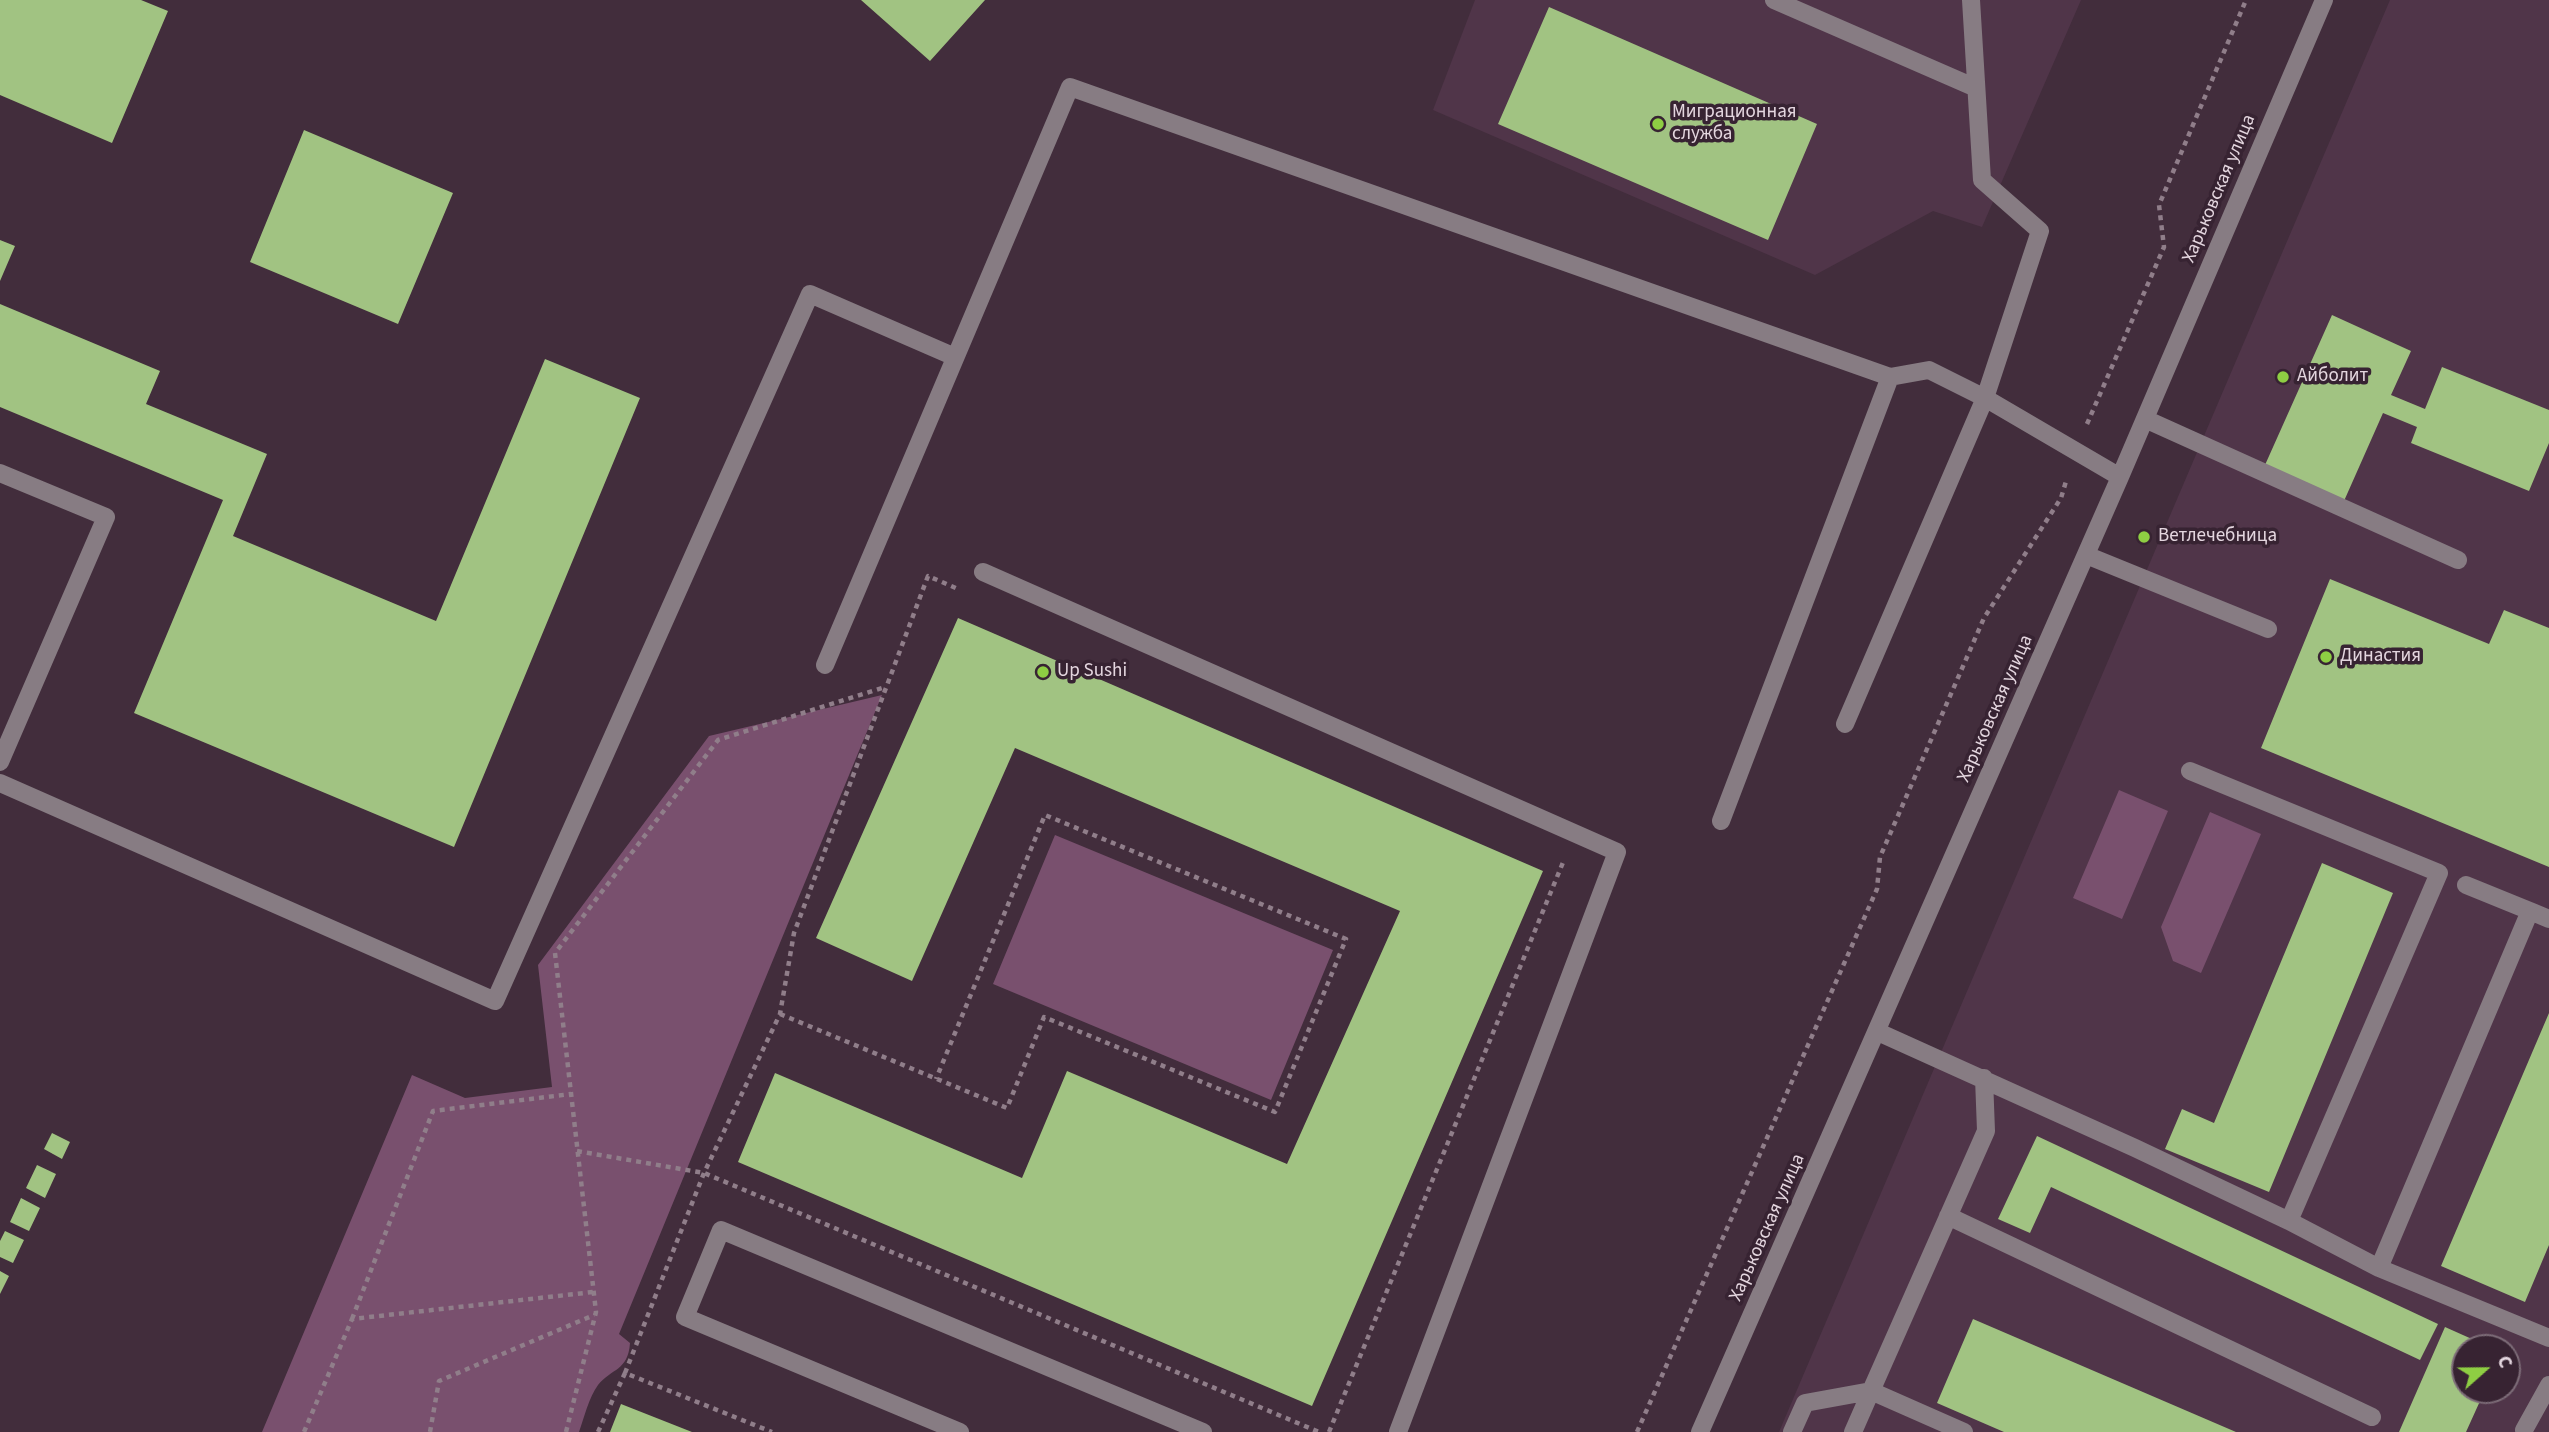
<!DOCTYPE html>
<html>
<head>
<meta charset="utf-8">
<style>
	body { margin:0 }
	#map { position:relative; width:2549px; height:1432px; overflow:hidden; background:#422d3c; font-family:"Source Sans 3",sans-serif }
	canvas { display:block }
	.north { position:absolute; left:2451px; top:1334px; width:70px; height:70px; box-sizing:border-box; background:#372332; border:2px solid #7c6b77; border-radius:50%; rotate:69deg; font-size:19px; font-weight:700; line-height:28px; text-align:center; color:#e4d6df }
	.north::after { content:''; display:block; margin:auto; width:24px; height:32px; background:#8ece43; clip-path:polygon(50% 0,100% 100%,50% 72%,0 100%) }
</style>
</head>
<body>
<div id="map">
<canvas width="2549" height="1432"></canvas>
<div class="north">С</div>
</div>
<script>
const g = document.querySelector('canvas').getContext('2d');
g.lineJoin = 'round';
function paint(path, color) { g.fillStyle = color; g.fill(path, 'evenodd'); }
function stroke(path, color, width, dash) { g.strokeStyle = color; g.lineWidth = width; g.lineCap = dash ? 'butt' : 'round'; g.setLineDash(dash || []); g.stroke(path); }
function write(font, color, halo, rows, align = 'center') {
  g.font = font + ' "Source Sans 3",sans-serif'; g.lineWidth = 7; g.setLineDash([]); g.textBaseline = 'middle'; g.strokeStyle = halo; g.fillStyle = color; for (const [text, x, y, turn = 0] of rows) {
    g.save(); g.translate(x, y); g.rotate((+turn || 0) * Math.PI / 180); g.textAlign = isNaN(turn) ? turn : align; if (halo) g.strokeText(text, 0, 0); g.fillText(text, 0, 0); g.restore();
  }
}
const built = new Path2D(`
	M1475 0H2081L1982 227 1933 211 1815 275 1433 110Z
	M2390 0H2549V1432H1779ZM2465 1348H2507V1390H2465Z`);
const green = new Path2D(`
	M882 695 619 1334 630 1343C628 1371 612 1368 598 1385 589 1397 584 1418 579 1432H262L412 1075 465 1098 552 1087 538 965 709 736Z
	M2119 790 2168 811 2122 919 2073 898Z
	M2210 812 2261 834 2201 973 2173 961 2161 927Z
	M1055 835 1333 950 1271 1100 993 984Z`);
const building = new Path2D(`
	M0 0H141L168 11 112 143 0 95Z
	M861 0H985L930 61Z
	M1549 7 1817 124 1768 240 1498 124Z
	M304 130 453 193 398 324 250 262Z
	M0 240 15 246 0 281Z
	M0 304 160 371 146 404 267 454 233 536 436 621 545 359 640 398 454 847 134 713 223 500 0 407Z
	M2332 315 2411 351 2391 395 2425 409 2442 367 2549 410V443L2529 491 2411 443 2417 427 2383 413 2344 501 2265 465Z
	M2330 579 2489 644 2504 610 2549 628V867L2261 748Z
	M958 618 1543 871 1312 1406 738 1162 775 1073 1022 1178 1067 1071 1287 1164 1400 911 1015 748 912 981 816 938Z
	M2322 863 2393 893 2269 1192 2165 1149 2182 1109 2214 1123Z
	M2549 1013V1245L2525 1302 2441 1266Z
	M52 1133 70 1142 62 1159 44 1149Z
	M2037 1136 2438 1324 2420 1360 2051 1187 2030 1233 1998 1219Z
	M37 1165 56 1174 45 1198 26 1188Z
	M21 1198 40 1208 29 1231 10 1222Z
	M5 1231 24 1240 13 1263 0 1257V1241Z
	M0 1271 9 1276 0 1294Z
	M1973 1319 2236 1432H2004L1937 1403Z
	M2445 1327 2492 1348H2465V1390H2485L2466 1432H2399Z
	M621 1404 692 1432H610Z`);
const path = new Path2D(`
	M2087 424 2164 247 2159 205 2246 0
	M780 1014 1007 1108 1044 1017 1275 1112 1346 939 1045 815 936 1079
	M577 1151 704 1173 1319 1432
	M352 1319 433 1111 571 1094
	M625 1373 704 1173 780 1014 794 933 928 576 958 589
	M304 1432 352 1319 593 1292
	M430 1432 439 1381 594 1315
	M566 1432 596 1312 555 953 718 740 885 687
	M598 1432 625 1373 772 1432
	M1329 1432 1564 860
	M1637 1432 1877 889 1880 857 1984 618 2061 498 2067 478`);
const minor = new Path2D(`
	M1774 0 1976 88
	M1971 0 1982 180 2040 231 1985 398 2120 477
	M2145 419 2458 560
	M0 473 106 517 0 762
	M2086 555 2268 629
	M983 572 1617 852 1398 1432
	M825 665 1070 87 1890 377 1929 370 1985 398 1845 724
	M2190 771 2439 873 2289 1221
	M0 783 495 1001 810 294 955 357
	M1721 821 1890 377
	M2466 885 2530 911
	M1878 1032 2135 1148 2289 1221 2379 1268 2549 1338
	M1948 1216 2372 1417
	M2379 1268 2530 911 2549 919
	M2524 1430 2549 1385
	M960 1432 685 1317 721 1230 1203 1432
	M1700 1432 2120 477 2324 0
	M1792 1432 1805 1403 1871 1391 1853 1432
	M1964 1432 1871 1391 1986 1131 1984 1078`);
const markers = [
	[1658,124,7,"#8ece43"],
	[2283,377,7,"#8ece43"],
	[2144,537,7,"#8ece43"],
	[2326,657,7,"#8ece43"],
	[1043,672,7,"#8ece43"]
];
const poiNames = [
	["Миграционная",1672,113],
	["служба",1672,135],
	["Айболит",2297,377],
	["Ветлечебница",2158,537],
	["Династия",2340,657],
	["Up Sushi",1057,672]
];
const streetNames = [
	["Харьковская улица",2220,189,-67],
	["Харьковская улица",1996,709,-66],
	["Харьковская улица",1768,1228,-66]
];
paint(built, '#503549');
paint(green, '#79506e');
paint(building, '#a1c382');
stroke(path, '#907e8a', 4.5, [5, 5]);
stroke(minor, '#877c83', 18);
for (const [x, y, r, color] of markers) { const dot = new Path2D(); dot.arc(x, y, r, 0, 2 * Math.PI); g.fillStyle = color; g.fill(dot); stroke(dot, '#372332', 2.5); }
write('19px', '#e4d6df', '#372332', poiNames, 'left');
write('19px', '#e4d6df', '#372332', streetNames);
</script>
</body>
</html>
